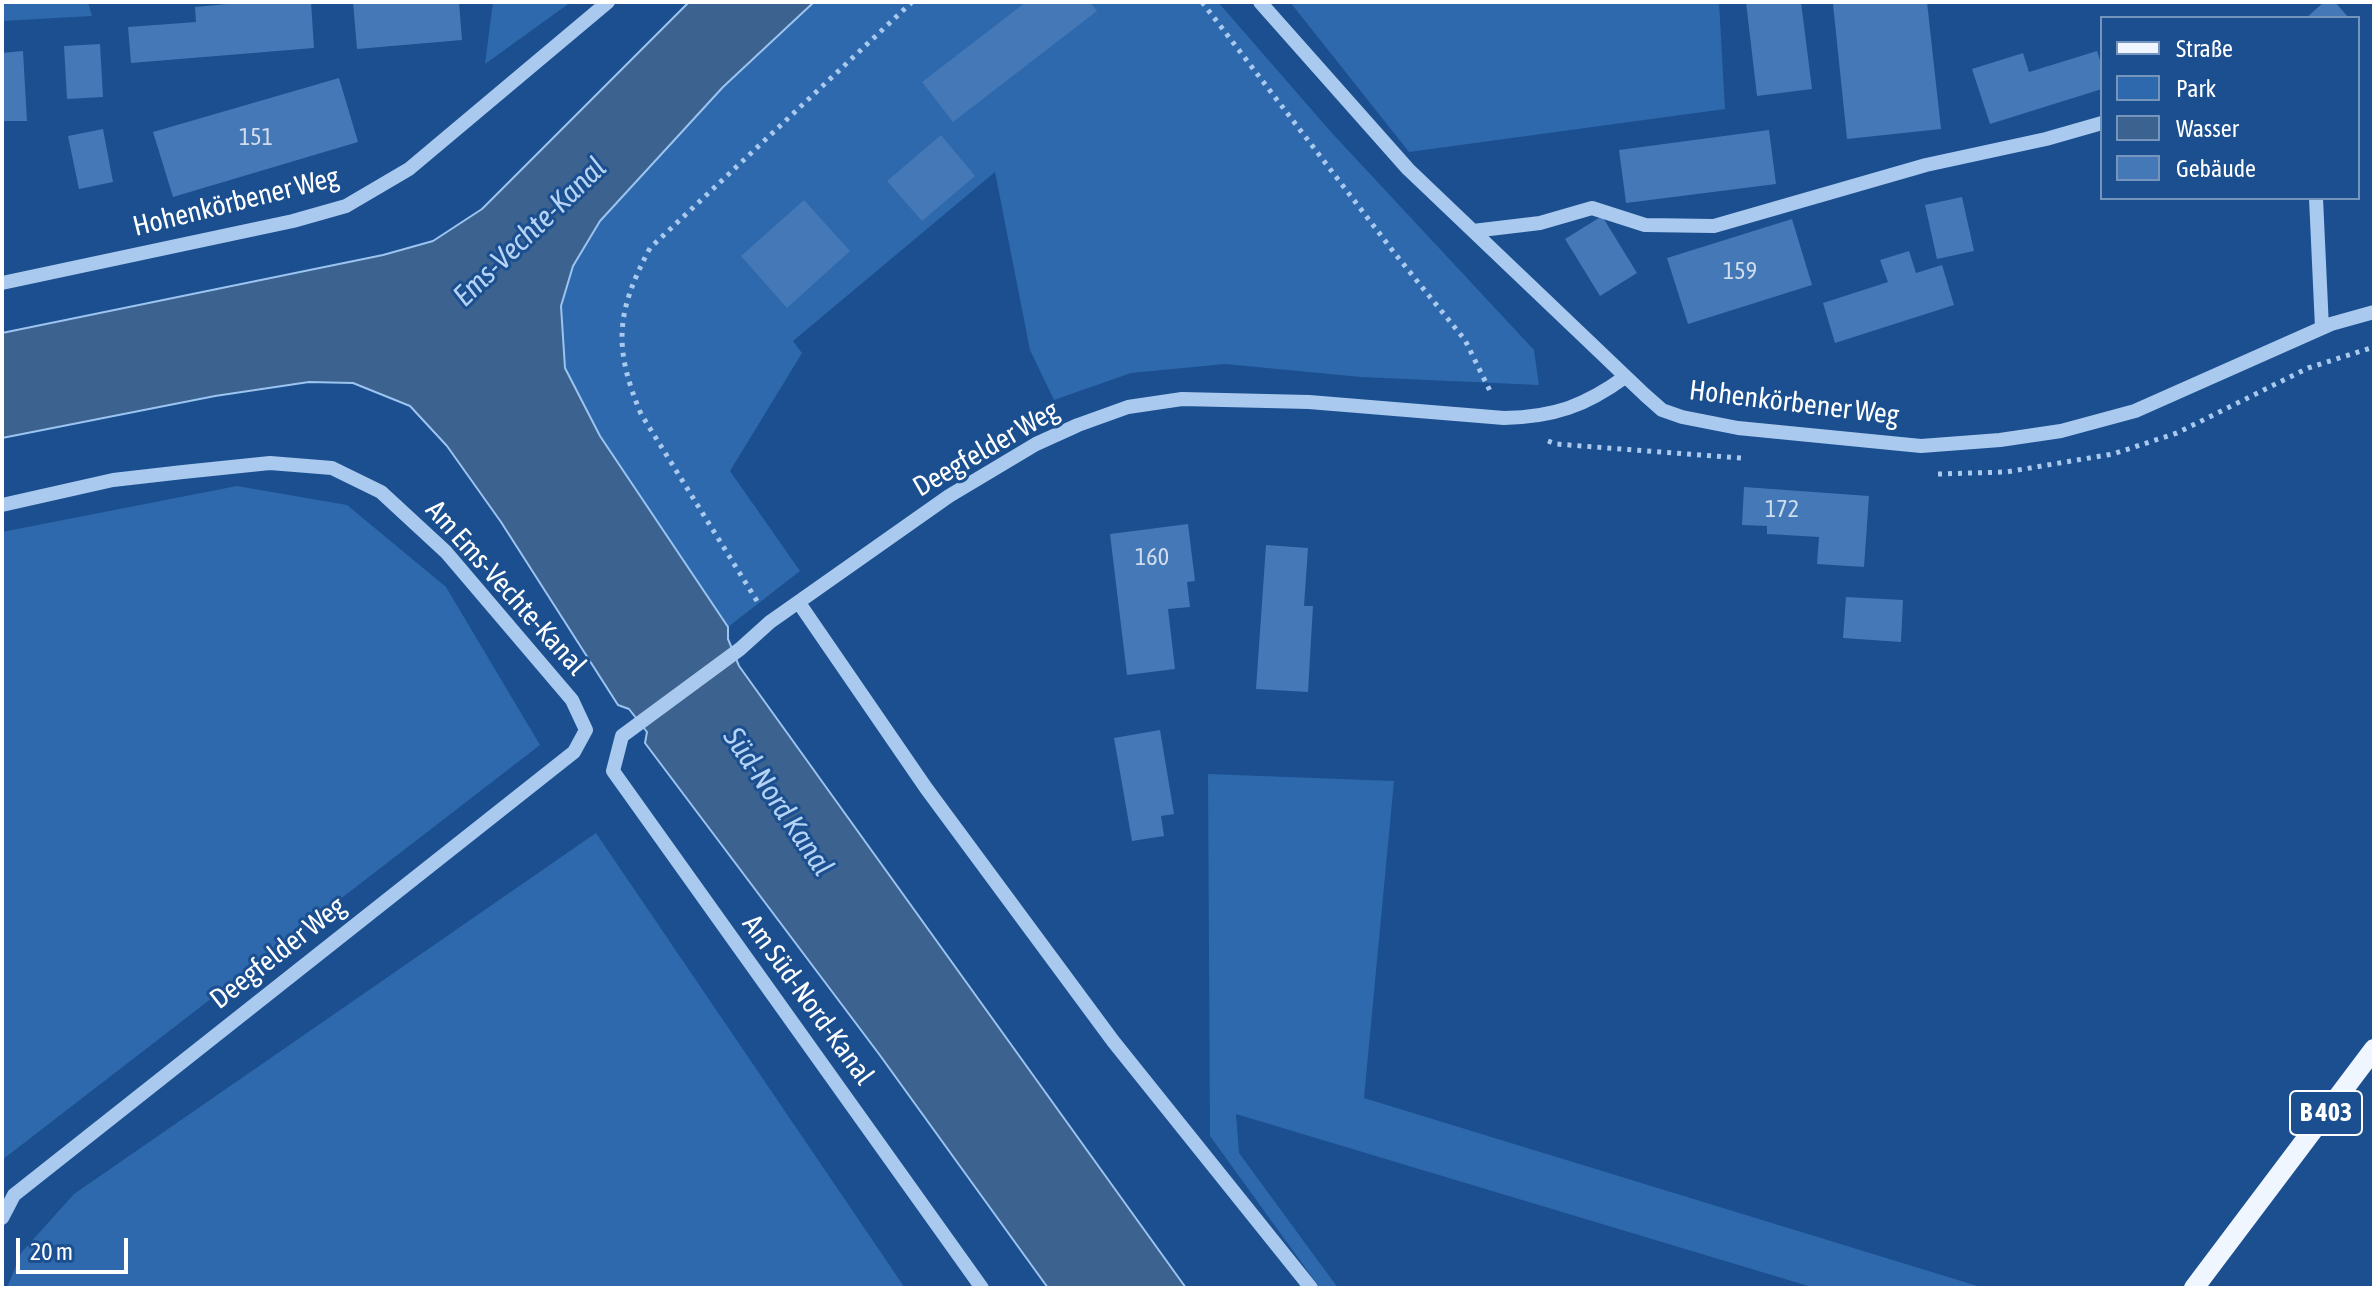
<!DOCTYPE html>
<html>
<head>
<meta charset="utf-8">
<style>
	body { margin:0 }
	#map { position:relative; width:2376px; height:1290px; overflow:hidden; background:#1b4f8f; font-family:"Asap Condensed",sans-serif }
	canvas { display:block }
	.frame { position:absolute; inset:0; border:4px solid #fff; pointer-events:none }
	.legend { position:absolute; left:2100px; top:16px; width:260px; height:184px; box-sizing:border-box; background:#1b4f8f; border:2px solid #7695bc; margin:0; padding:10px 14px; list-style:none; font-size:24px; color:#fff }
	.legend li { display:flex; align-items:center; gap:16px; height:40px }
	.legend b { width:40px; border:2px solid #7695bc }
	.scale { position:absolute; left:16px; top:1238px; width:112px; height:36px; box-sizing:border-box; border:4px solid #fff; border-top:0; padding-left:10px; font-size:24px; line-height:28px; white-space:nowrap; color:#fff; -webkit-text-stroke:6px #1b4f8f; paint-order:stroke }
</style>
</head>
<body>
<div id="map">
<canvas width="2376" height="1290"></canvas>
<div class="frame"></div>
<ul class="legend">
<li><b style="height:10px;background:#f0f6ff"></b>Straße</li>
<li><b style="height:22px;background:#2e69ad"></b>Park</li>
<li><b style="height:22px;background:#3c6290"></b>Wasser</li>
<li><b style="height:22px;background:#4478b7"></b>Gebäude</li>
</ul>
<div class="scale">20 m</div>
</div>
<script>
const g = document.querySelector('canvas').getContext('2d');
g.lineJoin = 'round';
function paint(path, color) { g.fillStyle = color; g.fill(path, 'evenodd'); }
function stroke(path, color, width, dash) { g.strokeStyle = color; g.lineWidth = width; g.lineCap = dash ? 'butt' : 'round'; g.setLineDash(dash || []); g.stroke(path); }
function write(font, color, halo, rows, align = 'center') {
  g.font = font + ' "Asap Condensed",sans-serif'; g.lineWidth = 6; g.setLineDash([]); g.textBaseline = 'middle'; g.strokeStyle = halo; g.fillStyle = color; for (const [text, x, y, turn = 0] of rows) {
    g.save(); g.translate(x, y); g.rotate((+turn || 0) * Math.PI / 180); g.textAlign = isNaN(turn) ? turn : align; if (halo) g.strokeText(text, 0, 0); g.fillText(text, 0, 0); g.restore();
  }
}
const green = new Path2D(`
	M2 2H88L92 16 2 21Z
	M493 2H571L485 64Z
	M814 2H1218L1331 132 1534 350 1539 385 1361 377 1225 364 1131 373 1054 400 1030 350 995 172 793 341 802 353 730 471 800 571 728 627 600 436 565 368 561 306 573 266 600 221 723 87Z
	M1290 2H1719L1725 109 1409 152Z
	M237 486 347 505 446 587 540 745 2 1160V532Z
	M1208 774 1394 781 1364 1098 1984 1288H1815L1236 1114 1239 1153 1338 1288H1320L1210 1136Z
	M596 833 905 1288H7L21 1253 74 1194Z`);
const water = new Path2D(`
	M689 2H814L723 87 600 221 573 266 561 306 565 368 600 436 728 627V639L739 666 1186 1288H1048L879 1054 645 743 647 732 629 709 618 705 501 522 447 446 410 406 353 383 309 382 215 396 2 438V333L383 255 433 241 482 209Z`);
const building = new Path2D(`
	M250 2H311L314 48 131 63 128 27 196 22 195 7Z
	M353 2H459L462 40 357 49Z
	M1026 2H1090L1097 11 953 122 922 82Z
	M1746 2H1801L1812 89 1757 96Z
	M1852 2H1927L1941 129 1847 139 1833 4Z
	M2324 2H2335L2349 18H2306Z
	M100 44 103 97 67 99 64 46Z
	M23 51 27 121H2V53Z
	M2097 51 2102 66V89L1990 124 1972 69 2023 53 2029 72Z
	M339 78 358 142 173 197 153 132Z
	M103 129 113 182 79 189 68 136Z
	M1769 130 1776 184 1626 203 1619 150Z
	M941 135 975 176 922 221 887 181Z
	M1962 197 1974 251 1937 259 1925 205Z
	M804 200 850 251 787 308 741 256Z
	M1602 216 1637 273 1600 296 1565 239Z
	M1792 219 1812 285 1688 324 1667 258Z
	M1909 251 1916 273 1942 265 1954 305 1835 343 1823 303 1888 282 1880 260Z
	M1744 487 1869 496 1864 567 1817 564 1819 537 1767 534V526L1742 525Z
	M1188 524 1195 581 1187 582 1190 607 1168 609 1175 669 1127 675 1110 534Z
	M1266 545 1308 548 1304 606H1313L1308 692 1256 689Z
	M1846 597 1903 600 1901 642 1843 638Z
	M1160 730 1174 814 1161 816 1164 836 1132 841 1114 738Z`);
const path = new Path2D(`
	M1202 2 1396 255 1465 340 1491 393
	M1548 441 1556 444 1741 458
	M1938 474 2006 472 2113 454 2177 433 2308 368 2374 347
	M757 601 641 414C613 347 616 312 650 248L912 2`);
const minor = new Path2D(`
	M1260 2 1408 169 1645 395 1662 410 1682 417 1738 428 1921 446 2000 440 2061 431 2135 411 2331 324 2374 312
	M2316 198 2322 328
	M1473 231 1540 223 1592 208 1645 225 1714 226 1926 165 2046 139 2102 123
	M2 283 293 221 346 206 409 169 608 2
	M2 505 113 480 183 472 270 463 332 468 381 492 446 552 572 700 586 730 574 752 14 1195 2 1218
	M799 603 926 788 1113 1041 1311 1288
	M982 1288 613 771 622 736 740 649 770 622 949 496 1036 444 1078 425 1128 407 1182 399 1309 402 1504 418C1554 417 1585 406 1625 377`);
const major = new Path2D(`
	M2194 1288 2374 1049`);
const numberNames = [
	["151",256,137],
	["159",1740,271],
	["172",1782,509],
	["160",1152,557]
];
const shields = [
	[2326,1113,72]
];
const shieldNames = [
	["B 403",2326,1113]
];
const streetNames = [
	["Hohenkörbener Weg",236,202,-14],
	["Hohenkörbener Weg",1794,403,7],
	["Deegfelder Weg",986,449,-30],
	["Am Ems-Vechte-Kanal",506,588,48],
	["Deegfelder Weg",278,953,-38],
	["Am Süd-Nord-Kanal",808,1000,54]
];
const waterNames = [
	["Ems-Vechte-Kanal",530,232,-44],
	["Süd-Nord Kanal",778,802,56]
];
paint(green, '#2e69ad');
paint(water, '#3c6290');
stroke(water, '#9cc4f0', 2);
paint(building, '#4478b7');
stroke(path, '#a9c9ee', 5, [4, 6]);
stroke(minor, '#a9c9ee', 14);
stroke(major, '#f0f6ff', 20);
write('24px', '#d0dded', null, numberNames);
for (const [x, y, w] of shields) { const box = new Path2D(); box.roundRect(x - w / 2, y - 22, w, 44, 6); g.fillStyle = '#1b4f8f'; g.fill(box); stroke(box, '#fff', 2); }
write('bold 26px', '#fff', null, shieldNames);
write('28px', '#fff', '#1b4f8f', streetNames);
write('italic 30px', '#b5d3f5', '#1b4f8f', waterNames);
</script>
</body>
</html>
